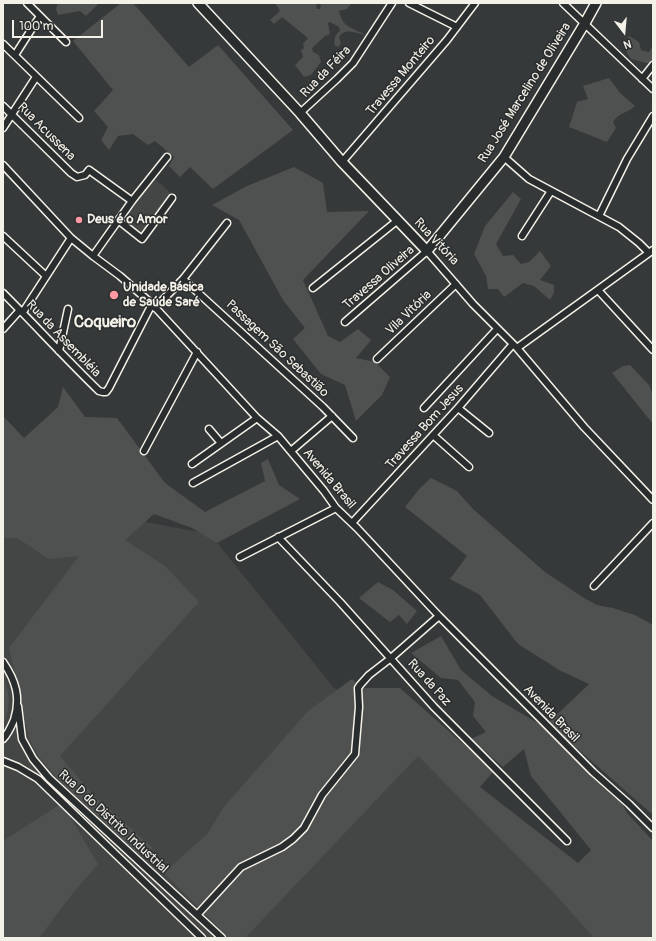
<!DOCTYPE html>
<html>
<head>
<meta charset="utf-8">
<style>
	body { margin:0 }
	#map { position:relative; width:656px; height:941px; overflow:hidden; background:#363939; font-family:Pangolin,sans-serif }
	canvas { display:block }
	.frame { position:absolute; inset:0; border:4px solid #f4f1e8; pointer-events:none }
	.north { position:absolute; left:604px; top:12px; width:40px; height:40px; -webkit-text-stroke:3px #2a2d2e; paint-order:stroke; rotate:164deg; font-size:11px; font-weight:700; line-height:16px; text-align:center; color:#f4f1e8 }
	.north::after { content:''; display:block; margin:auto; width:14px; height:18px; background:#f4f1e8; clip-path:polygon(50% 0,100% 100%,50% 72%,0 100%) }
	.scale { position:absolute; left:12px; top:20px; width:91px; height:18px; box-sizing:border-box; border:2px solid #f4f1e8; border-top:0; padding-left:5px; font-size:12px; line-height:14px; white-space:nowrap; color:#f4f1e8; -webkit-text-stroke:3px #2a2d2e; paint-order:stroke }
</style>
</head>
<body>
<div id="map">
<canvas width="656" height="941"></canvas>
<div class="frame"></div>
<div class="north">N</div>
<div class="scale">100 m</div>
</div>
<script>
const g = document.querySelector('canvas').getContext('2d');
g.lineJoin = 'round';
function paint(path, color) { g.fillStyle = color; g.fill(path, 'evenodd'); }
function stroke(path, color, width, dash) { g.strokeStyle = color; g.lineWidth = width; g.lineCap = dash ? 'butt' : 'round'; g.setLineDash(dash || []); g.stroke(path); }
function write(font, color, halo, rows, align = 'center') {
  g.font = font + ' Pangolin,sans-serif'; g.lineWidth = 3; g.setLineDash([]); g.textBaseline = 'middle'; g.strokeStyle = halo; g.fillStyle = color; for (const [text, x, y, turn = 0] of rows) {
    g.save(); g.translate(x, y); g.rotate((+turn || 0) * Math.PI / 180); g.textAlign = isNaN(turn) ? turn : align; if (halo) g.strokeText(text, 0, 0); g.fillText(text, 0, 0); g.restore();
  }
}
const built = new Path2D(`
	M154 178 173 195 143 234 122 220Z
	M3 486 16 498 210 534 334 688 368 705 551 890 594 938H35L5 841 3 842Z`);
const green = new Path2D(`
	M58 3H99L86 16 80 11 58 15 56 9Z
	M121 3H133L189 67 218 45 293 130 213 189 190 167 180 177 169 166 174 157 155 141 148 145 133 134 118 136 109 150 101 140 108 127 94 111 113 90 73 41Z
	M275 3H318L316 6 317 9H320L321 3H352L347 9 339 11C343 28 351 27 366 35 356 33 345 27 339 37L341 44 338 47 335 46C334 39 334 36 340 31L339 27 330 22 328 23 330 34 325 36 312 48 313 52 319 55 321 62 311 75 304 77 295 65 303 57 301 50 304 48 303 44 308 38 282 17 274 24 270 20 280 11Z
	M629 36 639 42 641 50 649 52 653 46V62L646 63 631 59 623 46Z
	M609 78 620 93 635 106C627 114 620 111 613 122L616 128 607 142 569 127 577 102 588 99 583 86Z
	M294 167 323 183 327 212 369 211 303 280 328 336 340 342 358 329 371 340 356 358 375 362 390 377 382 395 356 421 345 385 321 374 293 339 305 328 283 300 239 220 212 205 247 186Z
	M513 192 521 199 496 244 503 256 513 255 521 264 529 262 540 251 551 266 540 280 554 285V293L550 300 534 286 523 283 504 297 498 289H488L486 276 474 254 485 226Z
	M630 365 649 385 653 395V424L612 373 623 366Z
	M63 387 85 417 117 418 165 483 205 512 265 481 261 463 268 459 279 485 300 499 217 543 192 528 154 514 125 540 165 566 199 602 60 756 92 794 153 848 147 853H136L57 778 39 757 29 739 9 648 79 556 49 559 17 538H3V416L24 438 58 407Z
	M431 478 457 491 473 509 545 572 584 598 597 605 613 608 635 615 653 625V815L548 723 589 684 561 671 518 644 480 595 450 579 467 556 405 507 420 488Z
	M378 582 393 590 417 611 407 624 399 615 390 622 359 598Z
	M441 636 461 670 492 696 541 725 622 803 627 813 653 841V938H594L551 890 418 756 245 938H229L164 873 208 833 223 808 308 711 352 679 361 688H400L494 771 480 787 578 863 591 850 531 776 524 749 503 767 471 739 486 732 473 716 475 702 458 680 441 678 411 653Z
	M3 676C10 693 11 708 3 725Z
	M62 803 98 864 69 898 39 938H3V841Z`);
const street = new Path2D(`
	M27 3 66 42
	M409 3 457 27
	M563 3 653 89
	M3 44 79 118
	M15 55 40 16
	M642 79 653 65
	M3 106 71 173 77 177 85 175 89 170 132 201
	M300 113 337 79 353 63 392 3
	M3 128 36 77
	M504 157 529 179 619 227 639 243 649 253
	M342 162 447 40 475 3
	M3 165 71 238 93 256 120 276 152 304 257 418 278 436 324 491 336 508 357 528 439 616 593 772 629 804 653 828
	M599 216 627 159 653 116
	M118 220 142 239 172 198
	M3 236 46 276
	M522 236 551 191
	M93 256 132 201 167 157
	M183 279 323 407 353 438
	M313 288 398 220
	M598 290 653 350
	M3 293C35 325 66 359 99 391L103 392H106L109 388 152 304
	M155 308 183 279 227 223
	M23 312 71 238
	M345 322 427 251 473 304 517 348 584 427 653 500
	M3 329 20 310
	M517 348 653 250
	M59 351 68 309
	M377 359 456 284
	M424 408 497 329
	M458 408 489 433
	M209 429 221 443
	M433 435 469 467
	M144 451 197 352
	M291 451 332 416
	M192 464 257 418
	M193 483 278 436
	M352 523 458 408 513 344
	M278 537 340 602 434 707 567 841
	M240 557 336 508
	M594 586 653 523
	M3 662C16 681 21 698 14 720 11 727 8 734 3 739
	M18 706 22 739 33 759 49 778 222 938
	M3 761 18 767 38 779 202 938
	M197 915 241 867 282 847 293 839 304 828 322 795 355 754 359 707 358 688 360 685 369 675 391 658 439 616`);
const secondary = new Path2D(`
	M198 3 300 113 342 162 427 251 504 157 585 23 596 3`);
const markers = [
	[79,220,4,"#ff9aa2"],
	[114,295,5,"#ff9aa2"]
];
const streetNames = [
	["Rua da Féira",326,72,-46],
	["Travessa Monteiro",401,76,-50],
	["Rua José Marcelino de Oliveira",525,93,-58],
	["Rua Acussena",46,132,45],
	["Rua Vitória",436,242,47],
	["Travessa Oliveira",379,278,-41],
	["Vila Vitória",409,313,-44],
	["Rua da Assembléia",63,339,46],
	["Passagem São Sebastião",277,349,43],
	["Travessa Bom Jesus",425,427,-48],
	["Avenida Brasil",329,479,50],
	["Rua da Paz",429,683,48],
	["Avenida Brasil",551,714,46],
	["Rua D do Distrito Industrial",113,822,43]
];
const poiNames = [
	["Deus é o Amor",87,220],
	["Unidade Básica",123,288],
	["de Saúde Saré",123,303]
];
const districtNames = [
	["Coqueiro",105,323]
];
paint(built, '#434645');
paint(green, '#4e514f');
stroke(street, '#f4f1e8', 9);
stroke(secondary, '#f4f1e8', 12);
stroke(street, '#2a2d2e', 6);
stroke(secondary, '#2a2d2e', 9);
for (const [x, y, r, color] of markers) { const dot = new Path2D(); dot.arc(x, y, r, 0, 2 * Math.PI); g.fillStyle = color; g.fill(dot); stroke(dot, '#2a2d2e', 1.5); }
write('13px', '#f4f1e8', '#2a2d2e', streetNames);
write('bold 13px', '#f4f1e8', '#2a2d2e', poiNames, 'left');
write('bold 17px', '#f4f1e8', '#2a2d2e', districtNames);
</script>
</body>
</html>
